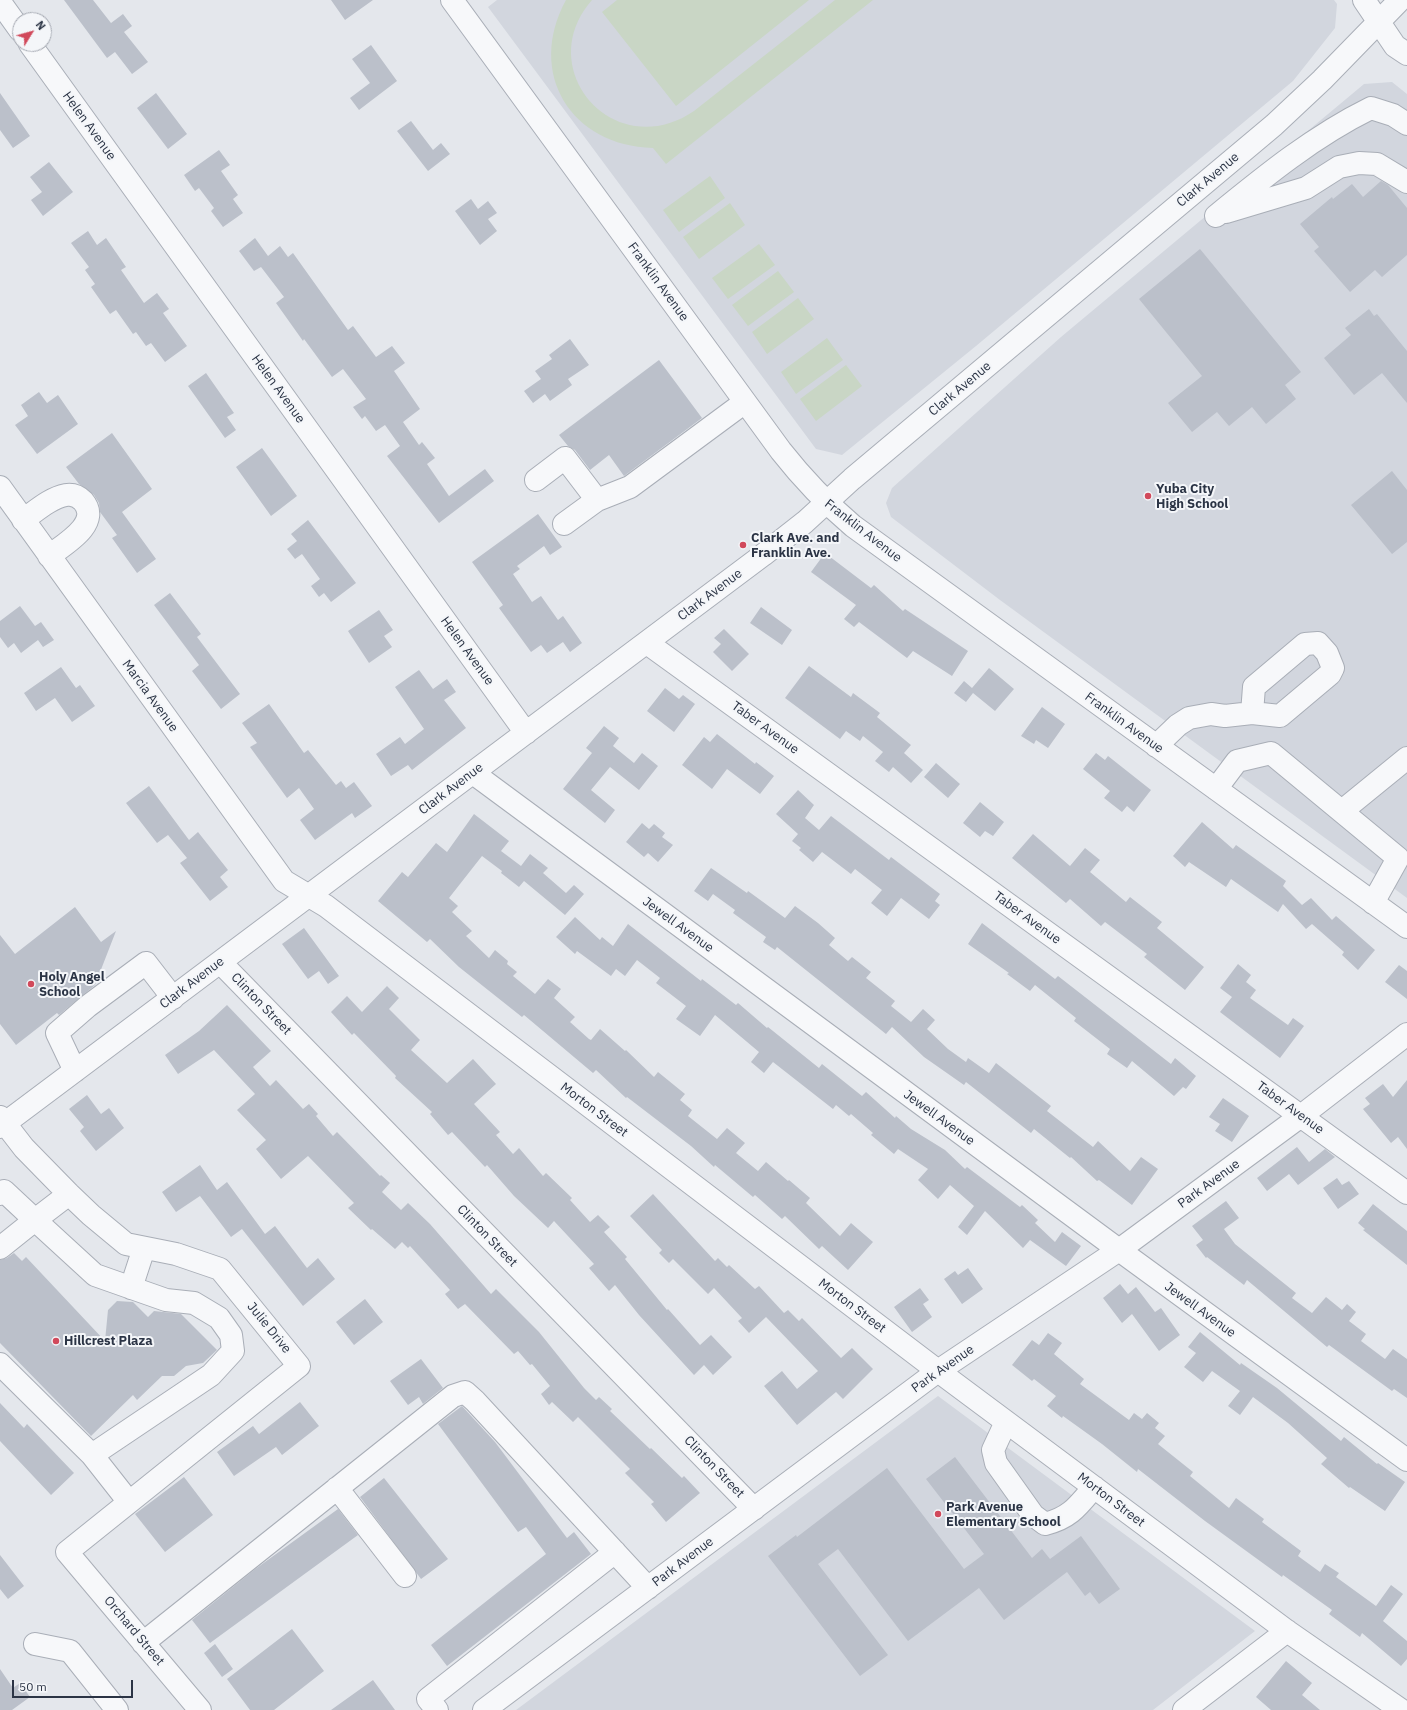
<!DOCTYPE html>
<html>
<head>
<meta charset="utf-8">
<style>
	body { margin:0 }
	#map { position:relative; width:1407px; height:1710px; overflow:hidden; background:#e4e7ec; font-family:"IBM Plex Sans",sans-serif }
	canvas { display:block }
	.north { position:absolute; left:12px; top:12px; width:40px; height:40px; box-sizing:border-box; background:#f4f6f9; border:1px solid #a4a8b1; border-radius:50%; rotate:53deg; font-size:11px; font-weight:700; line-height:16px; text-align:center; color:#2b3445 }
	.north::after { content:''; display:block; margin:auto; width:14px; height:18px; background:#d1495b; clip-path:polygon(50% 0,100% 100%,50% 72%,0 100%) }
	.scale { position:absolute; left:12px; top:1680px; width:121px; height:18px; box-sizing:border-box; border:2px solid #2b3445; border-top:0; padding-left:5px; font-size:12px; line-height:14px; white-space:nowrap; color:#2b3445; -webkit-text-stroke:3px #f4f6f9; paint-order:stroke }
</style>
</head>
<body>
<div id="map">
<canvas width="1407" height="1710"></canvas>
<div class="north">N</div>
<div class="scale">50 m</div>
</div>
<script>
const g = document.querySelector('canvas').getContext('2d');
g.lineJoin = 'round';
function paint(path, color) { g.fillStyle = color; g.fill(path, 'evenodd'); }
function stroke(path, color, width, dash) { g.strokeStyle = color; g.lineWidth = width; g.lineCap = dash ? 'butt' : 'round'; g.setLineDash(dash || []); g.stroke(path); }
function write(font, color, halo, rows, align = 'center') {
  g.font = font + ' "IBM Plex Sans",sans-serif'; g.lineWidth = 4; g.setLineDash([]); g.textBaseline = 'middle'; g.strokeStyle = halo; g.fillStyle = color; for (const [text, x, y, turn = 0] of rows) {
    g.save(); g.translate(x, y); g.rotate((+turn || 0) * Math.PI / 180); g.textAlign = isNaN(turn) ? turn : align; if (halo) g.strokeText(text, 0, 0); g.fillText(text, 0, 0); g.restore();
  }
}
const built = new Path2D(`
	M497 0H1334L1337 4 1335 28 1293 81 976 346 842 455 816 449 488 7Z
	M1392 82 1407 94V898L1000 600 891 517 886 503 892 488 1061 337 1364 84Z
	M938 1396 1255 1631 1153 1710H516Z`);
const green = new Path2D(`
	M566 0H592C531 69 615 165 694 111L835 0H873L666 164 653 148C571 146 526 73 566 0Z
	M617 0H809L676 106 602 12Z
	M710 176 725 198 679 232 663 210Z
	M730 203 745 225 699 259 683 237Z
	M759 244 775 265 728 299 712 278Z
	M778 271 794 292 748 326 732 305Z
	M798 298 814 319 767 354 752 332Z
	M827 338 843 360 796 394 781 372Z
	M846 365 862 386 816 421 800 399Z`);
const building = new Path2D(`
	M64 0H93L111 23 123 14 132 26 124 32 148 62 132 74 115 52 107 58Z
	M331 0H373L345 20Z
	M371 45 397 81 359 110 350 98 370 83 352 59Z
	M0 93 30 136 13 148 0 130Z
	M156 93 187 134 168 149 137 108Z
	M411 121 433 150 441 143 450 154 428 171 397 131Z
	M219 150 230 165 221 171 238 195 233 199 243 213 223 227 211 211 214 208 199 188 195 191 184 175Z
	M49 162 73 192 43 216 31 200 42 192 30 177Z
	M1381 181 1388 185 1407 208V255L1382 277 1375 270 1350 292 1314 251 1319 247 1300 224 1332 197 1333 199 1352 184 1363 197Z
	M471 199 478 209 488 201 497 213 488 219 497 231 480 245 455 211Z
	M88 231 97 245 106 238 126 267 121 270 144 303 157 293 169 309 163 313 187 346 165 362 151 343 146 346 136 332 133 334 116 310 110 314 91 287 95 284 85 270 89 267 71 243Z
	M255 238 268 256 280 246 288 257 293 253 348 330 353 326 376 357 392 346 405 363 394 371 420 409 403 422 419 445 422 442 435 458 427 464 449 496 485 469 494 481 439 523 387 456 400 446 385 425 376 431 365 416 362 419 353 407 366 399 343 369 332 377 304 339 303 341 276 303 284 297 261 267 254 271 239 251Z
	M1200 249 1301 372 1285 385 1296 399 1266 424 1252 407 1229 426 1217 412 1192 432 1168 403 1202 376 1139 299Z
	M1369 309 1374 316 1377 314 1407 351V403L1382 373 1354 395 1324 358 1351 335 1345 328Z
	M570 339 589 365 568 379 572 385 550 401 545 394 533 403 524 391 541 379 535 371 552 359 549 355Z
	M659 360 702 418 624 476 609 455 590 470 575 450 568 446 559 435Z
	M206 373 234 413 227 417 236 430 225 438 188 386Z
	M39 392 47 403 58 395 78 424 37 454 15 425 28 416 21 405Z
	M112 433 152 489 122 512 156 559 137 573 112 538 117 535 100 512 99 503 94 495 79 484 66 467Z
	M262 448 297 496 271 516 236 467Z
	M1392 471 1407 490V542L1392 554 1351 505Z
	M538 514 562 547 550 555 544 546 517 566 520 569 513 574 532 602 541 596 558 620 563 616 582 643 570 652 563 642 547 653 541 645 531 652 499 608 503 605 472 562Z
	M308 520 356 583 331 602 324 593 319 597 311 586 320 579 302 554 295 559 287 549 297 541 291 534Z
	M825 553 871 588 874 585 903 611 905 609 968 651 952 676 913 651 907 658 859 622 854 627 844 619 856 605 811 572Z
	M170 593 201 634 197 637 240 694 221 709 192 671 199 665 154 605Z
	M20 606 35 626 41 622 54 640 43 647 38 640 21 653 14 643 8 648 0 637V621Z
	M761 607 792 630 782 645 750 623Z
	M379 610 393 630 384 636 392 647 369 663 348 631Z
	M724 629 749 654 732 671 713 652 721 644 714 638Z
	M809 666 851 697 853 693 880 713 877 717 911 745 904 753 923 770 911 783 893 767 889 772 875 761 883 752 863 736 860 741 846 731 840 739 785 698Z
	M61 667 76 688 80 685 95 706 72 722 55 698 36 711 24 693Z
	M989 668 1014 689 995 711 973 693 966 702 954 693 964 681 972 688Z
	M419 670 433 689 447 679 456 692 444 700 466 728 412 770 408 765 391 776 376 754 400 737 405 744 424 729 395 687Z
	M665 688 679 699 683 695 695 704 674 732 647 711Z
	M269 704 304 753 308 750 336 785 341 781 346 788 354 782 372 806 355 818 352 813 315 840 300 820 314 809 299 788 287 798 250 747 257 743 242 723Z
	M1042 707 1065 724 1048 748 1036 740 1034 744 1021 736Z
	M604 726 619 738 613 746 634 763 642 753 658 766 639 790 610 767 591 790 615 810 605 823 563 789 592 753 586 748Z
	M717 734 755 764 756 762 774 776 760 794 727 769 712 789 682 765 704 737 710 742Z
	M1096 753 1105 760 1108 756 1151 790 1134 812 1127 806 1122 812 1104 798 1110 791 1083 769Z
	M936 763 960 784 948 798 924 777Z
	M149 786 189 840 198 832 228 870 220 877 228 887 210 901 180 863 187 858 168 835 157 843 126 803Z
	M798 790 814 805 805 818 819 830 831 816 889 860 891 857 940 894 935 901 940 905 929 919 901 898 887 916 871 903 882 890 855 869 851 874 822 852 813 862 799 850 801 848 792 841 798 834 776 814Z
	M980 802 1004 822 993 836 985 831 980 837 963 823Z
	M474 814 509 841 501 851 521 866 530 854 548 868 543 873 566 893 574 885 584 894 565 915 524 881 519 887 501 873 502 871 482 856 449 898 458 906 452 912 472 931 466 936 489 958 495 950 508 961 507 964 517 972 513 976 535 994 548 979 561 989 554 998 575 1017 570 1022 589 1039 591 1040 600 1029 625 1051 626 1050 654 1077 658 1072 685 1094 680 1100 692 1110 688 1116 717 1139 727 1128 745 1143 736 1153 758 1171 766 1162 788 1181 789 1180 810 1198 806 1203 840 1236 851 1223 873 1242 848 1270 822 1246 819 1249 785 1216 782 1219 755 1195 753 1197 715 1165 714 1167 691 1146 627 1097 626 1098 596 1070 593 1073 524 1015 522 1017 459 967 430 939 427 942 378 901 402 872 408 877 436 843 447 852Z
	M1202 822 1233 849 1236 845 1286 881 1283 886 1302 905 1311 898 1332 920 1336 916 1375 950 1358 970 1342 955 1344 952 1312 924 1306 929 1283 904 1278 912 1231 879 1226 887 1189 862 1185 867 1173 856Z
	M642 823 649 829 654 824 665 833 662 837 673 845 658 862 648 853 644 857 626 842Z
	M1033 834 1070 866 1085 848 1100 860 1090 872 1126 902 1130 897 1162 922 1157 928 1204 967 1185 990 1144 957 1147 954 1105 922 1101 926 1070 899 1066 903 1012 858Z
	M711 868 747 893 748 891 785 918 795 906 818 923 835 938 829 945 848 961 852 957 871 972 866 978 895 1001 891 1006 911 1022 923 1009 935 1020 927 1029 948 1049 966 1062 968 1058 989 1073 996 1063 1051 1106 1047 1111 1093 1147 1098 1141 1130 1171 1141 1157 1158 1169 1132 1205 1099 1180 1097 1181 1071 1157 1070 1158 1034 1129 1031 1133 966 1082 964 1085 924 1057 892 1027 886 1034 777 947 775 950 763 942 766 937 733 913 735 910 713 894 708 901 694 891Z
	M75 907 101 942 116 931 95 985 59 1015 57 1013 16 1045 0 1024V935L15 954Z
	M575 917 600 940 602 937 613 946 628 924 701 981 702 979 736 1005 738 1003 767 1028 768 1027 819 1068 822 1064 862 1096 866 1092 895 1118 896 1116 911 1129 945 1150 965 1169 967 1167 1020 1207 1022 1205 1038 1220 1035 1223 1055 1242 1062 1232 1081 1246 1066 1266 1030 1240 1023 1248 985 1211 967 1235 958 1227 974 1206 950 1185 938 1199 918 1180 928 1169 898 1149 894 1154 871 1135 873 1133 851 1114 849 1116 836 1105 833 1109 773 1062 764 1073 751 1062 759 1052 715 1015 700 1036 676 1019 686 1006 656 983 660 978 637 960 625 976 616 969 611 976 577 951 575 954 556 937Z
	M982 923 1055 979 1058 976 1171 1064 1175 1058 1196 1076 1186 1089 1183 1087 1174 1096 1132 1061 1127 1068 1107 1054 1110 1049 1074 1021 1076 1018 1035 985 1030 991 1007 974 1009 973 968 944Z
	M304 928 339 976 328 984 319 971 308 979 282 944Z
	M1238 964 1251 975 1246 982 1256 990 1250 998 1288 1025 1293 1018 1304 1026 1280 1058 1220 1012 1232 997 1220 988Z
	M1399 965 1407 971V999L1385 982Z
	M387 986 399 998 389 1009 420 1040 411 1050 447 1083 473 1059 496 1084 474 1104 500 1132 496 1135 513 1154 519 1148 543 1176 546 1173 572 1198 570 1200 590 1222 598 1215 610 1227 604 1232 627 1257 625 1259 667 1310 668 1309 700 1345 711 1335 732 1357 713 1375 704 1365 694 1375 639 1315 615 1285 609 1291 589 1268 594 1264 554 1221 548 1228 514 1196 487 1165 485 1167 452 1132 448 1135 430 1114 432 1112 395 1078 396 1076 354 1033 352 1035 331 1012 347 996 362 1012Z
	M227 1005 271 1051 253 1067 270 1086 276 1080 303 1109 309 1104 318 1114 316 1116 333 1136 337 1132 380 1176 381 1175 390 1183 382 1192 401 1210 408 1203 430 1224 491 1294 496 1289 539 1332 584 1388 596 1400 599 1397 612 1409 610 1411 650 1449 651 1448 682 1478 684 1476 700 1493 666 1522 651 1504 654 1502 625 1473 630 1469 578 1417 573 1422 552 1402 549 1405 541 1394 550 1386 532 1364 530 1365 518 1351 514 1354 465 1304 458 1309 445 1294 450 1290 410 1246 408 1248 402 1242 395 1249 372 1229 371 1230 348 1208 354 1203 308 1156 281 1179 256 1149 266 1140 237 1110 255 1094 214 1050 178 1074 165 1055 199 1031Z
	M1407 1080V1149L1398 1137 1391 1143 1363 1109 1370 1104 1365 1098 1383 1084 1393 1097Z
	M87 1095 101 1114 109 1108 124 1128 96 1151 80 1131 84 1127 69 1109Z
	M1223 1098 1249 1116 1232 1142 1215 1131 1220 1124 1209 1117Z
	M1297 1147 1309 1162 1325 1149 1335 1157 1298 1185 1289 1174 1267 1191 1257 1178Z
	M200 1165 217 1190 227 1182 265 1234 275 1226 307 1268 318 1258 335 1279 303 1306 242 1229 231 1237 200 1196 176 1212 162 1192Z
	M1337 1178 1342 1185 1349 1181 1359 1194 1338 1209 1323 1188Z
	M653 1194 715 1261 718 1258 727 1267 729 1265 755 1289 759 1286 784 1313 788 1310 799 1321 802 1318 841 1358 852 1348 873 1369 843 1399 836 1392 797 1425 764 1386 782 1371 797 1389 818 1371 766 1317 749 1333 738 1321 742 1318 714 1288 708 1294 673 1259 669 1263 659 1253 662 1250 630 1216Z
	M1226 1201 1239 1218 1224 1229 1235 1244 1296 1293 1292 1298 1312 1313 1326 1297 1342 1310 1347 1304 1356 1312 1349 1321 1366 1334 1361 1341 1385 1359 1393 1349 1407 1359V1398L1394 1389 1392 1391 1329 1345 1327 1347 1247 1280 1244 1285 1207 1257 1206 1258 1196 1245 1203 1240 1192 1226Z
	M1373 1204 1407 1231V1265L1363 1230 1365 1229 1358 1223Z
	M14 1253 22 1261 26 1257 105 1341 108 1310 117 1301 133 1302 148 1317 154 1311 181 1314 217 1350 203 1363 186 1366 174 1376H162L137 1400 133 1395 91 1436 0 1343V1260L7 1258Z
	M968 1268 983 1289 962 1304 944 1279 955 1271 958 1275Z
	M1120 1284 1128 1294 1136 1287 1155 1312 1161 1308 1180 1335 1159 1351 1132 1314 1122 1323 1103 1298Z
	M920 1288 929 1300 923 1304 932 1317 912 1332 894 1307Z
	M365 1299 383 1322 354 1345 336 1322Z
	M1200 1332 1240 1365 1241 1363 1277 1388 1341 1441 1344 1437 1377 1464 1378 1463 1405 1482 1385 1511 1350 1487 1349 1488 1321 1464 1327 1458 1288 1423 1253 1397 1240 1415 1228 1406 1240 1391 1212 1371 1203 1382 1184 1367 1196 1353 1188 1347Z
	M1048 1333 1062 1343 1054 1354 1084 1379 1080 1384 1129 1420 1134 1413 1142 1419 1147 1413 1159 1423 1155 1428 1165 1436 1158 1444 1193 1472 1190 1476 1229 1508 1236 1498 1264 1519 1262 1522 1301 1551 1298 1556 1320 1572 1325 1564 1339 1573 1336 1577 1376 1606 1391 1585 1403 1594 1383 1621 1407 1641V1659L1401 1666 1362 1633 1360 1637 1329 1614 1332 1610 1283 1575 1282 1577 1205 1521 1138 1469 1137 1472 1102 1444 1063 1416 1062 1418 1047 1406 1056 1396 1034 1379 1032 1381 1012 1365 1032 1340 1039 1345Z
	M421 1359 443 1388 423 1404 419 1397 408 1405 390 1381Z
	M300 1402 319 1426 282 1455 276 1447 234 1476 217 1452 253 1426 259 1434Z
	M0 1403 24 1428 27 1424 74 1473 51 1495 0 1441Z
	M462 1406 495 1442 567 1538 574 1532 591 1554 447 1666 431 1645 546 1554 526 1527 518 1532 438 1424Z
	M955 1457 1032 1558 1042 1549 1050 1559 1081 1536 1120 1589 1099 1604 1090 1592 1085 1596 1067 1572 1004 1620 979 1588 908 1641 838 1549 818 1564 888 1655 860 1676 768 1556 796 1535 797 1537 887 1468 964 1569 984 1554 926 1479Z
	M184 1477 213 1515 165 1552 135 1514Z
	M384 1478 448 1559 421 1579 360 1497Z
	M338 1509 358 1535 210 1643 192 1620 254 1570Z
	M0 1555 24 1586 8 1599 0 1589Z
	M292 1629 324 1671 274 1710H250L227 1679Z
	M215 1644 233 1669 222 1677 204 1653Z
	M1286 1661 1312 1683 1302 1695 1320 1710H1271L1256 1697Z
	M0 1669 13 1688 20 1683 30 1697 12 1710H0Z
	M373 1680 395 1710H331Z`);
const minor = new Path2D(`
	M452 0 781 451C803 479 826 503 853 526L1407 927
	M1364 0 1395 46 1407 54
	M0 2 20 30
	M30 44 526 733
	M1226 212 1306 188 1339 167 1359 163 1377 164 1407 182
	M1216 216C1265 176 1314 136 1371 108L1393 115 1407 124
	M536 480 565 458 597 500
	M0 487 284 881 326 906 938 1371 1287 1631 1401 1710
	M23 520C36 511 50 498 66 495 72 494 78 496 83 501 102 523 65 544 49 556
	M564 524 597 500 630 487 745 402
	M647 643 1407 1193
	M1156 746 1178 725 1189 718 1211 714 1225 716 1252 713 1280 716 1330 674 1333 668 1327 653 1318 643 1305 644 1254 687 1252 713
	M473 773 1119 1250 1407 1460
	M1216 789 1237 761 1271 753 1398 858 1373 903
	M1342 811 1407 758
	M220 962 754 1509
	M75 1071 57 1033 88 1006 146 963 173 998
	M0 1117 24 1148 69 1194 91 1215 126 1244 176 1254 220 1269 299 1366 67 1552 200 1710
	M0 1127 763 555 805 522 852 479 1274 125 1322 80 1400 0
	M0 1194 4 1191 35 1220 0 1248
	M131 1288 144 1248
	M0 1364 92 1455 211 1375 233 1351 231 1335 219 1318 194 1303 166 1300 95 1275 35 1220 69 1194
	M1006 1422 993 1450 996 1463 1033 1515 1045 1524C1070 1518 1078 1506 1094 1487
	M92 1455 129 1502
	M337 1488 405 1576
	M143 1643 453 1396 465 1392 475 1401 648 1588
	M35 1644 70 1651 117 1710
	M437 1710 428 1699 615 1552
	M484 1710 938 1371 1119 1250 1301 1116 1407 1034
	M1184 1710 1287 1631`);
const markers = [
	[1148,496,4,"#d1495b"],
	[743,545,4,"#d1495b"],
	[31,984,4,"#d1495b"],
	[56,1341,4,"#d1495b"],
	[938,1514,4,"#d1495b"]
];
const streetNames = [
	["Helen Avenue",89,126,54],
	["Clark Avenue",1208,180,-40],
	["Franklin Avenue",658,282,54],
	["Helen Avenue",278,389,54],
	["Clark Avenue",960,389,-40],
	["Franklin Avenue",863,531,38],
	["Clark Avenue",710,595,-37],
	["Helen Avenue",467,651,54],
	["Marcia Avenue",150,696,54],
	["Franklin Avenue",1124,723,36],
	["Taber Avenue",765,728,36],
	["Clark Avenue",451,789,-37],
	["Taber Avenue",1027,918,36],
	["Jewell Avenue",678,925,36],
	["Clark Avenue",192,983,-37],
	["Clinton Street",261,1004,46],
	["Taber Avenue",1290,1108,36],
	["Morton Street",594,1110,37],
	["Jewell Avenue",939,1118,36],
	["Park Avenue",1209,1184,-36],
	["Clinton Street",487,1236,46],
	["Morton Street",852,1306,37],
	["Jewell Avenue",1200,1310,36],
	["Julie Drive",269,1328,51],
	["Park Avenue",943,1369,-35],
	["Clinton Street",714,1467,46],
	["Morton Street",1111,1500,37],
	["Park Avenue",683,1562,-37],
	["Orchard Street",134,1631,50]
];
const poiNames = [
	["Yuba City",1156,489],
	["High School",1156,504],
	["Clark Ave. and",751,538],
	["Franklin Ave.",751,553],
	["Holy Angel",39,977],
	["School",39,992],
	["Hillcrest Plaza",64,1341],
	["Park Avenue",946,1507],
	["Elementary School",946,1522]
];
paint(built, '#d2d6de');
paint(green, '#c9d6c5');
paint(building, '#bbc0ca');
stroke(minor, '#a9aeb7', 24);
stroke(minor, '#f7f8fa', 22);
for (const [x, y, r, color] of markers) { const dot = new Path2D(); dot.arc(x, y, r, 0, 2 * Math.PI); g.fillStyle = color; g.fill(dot); stroke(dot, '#f4f6f9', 1.5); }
write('13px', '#2b3445', '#f4f6f9', streetNames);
write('bold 13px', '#2b3445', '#f4f6f9', poiNames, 'left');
</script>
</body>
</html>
